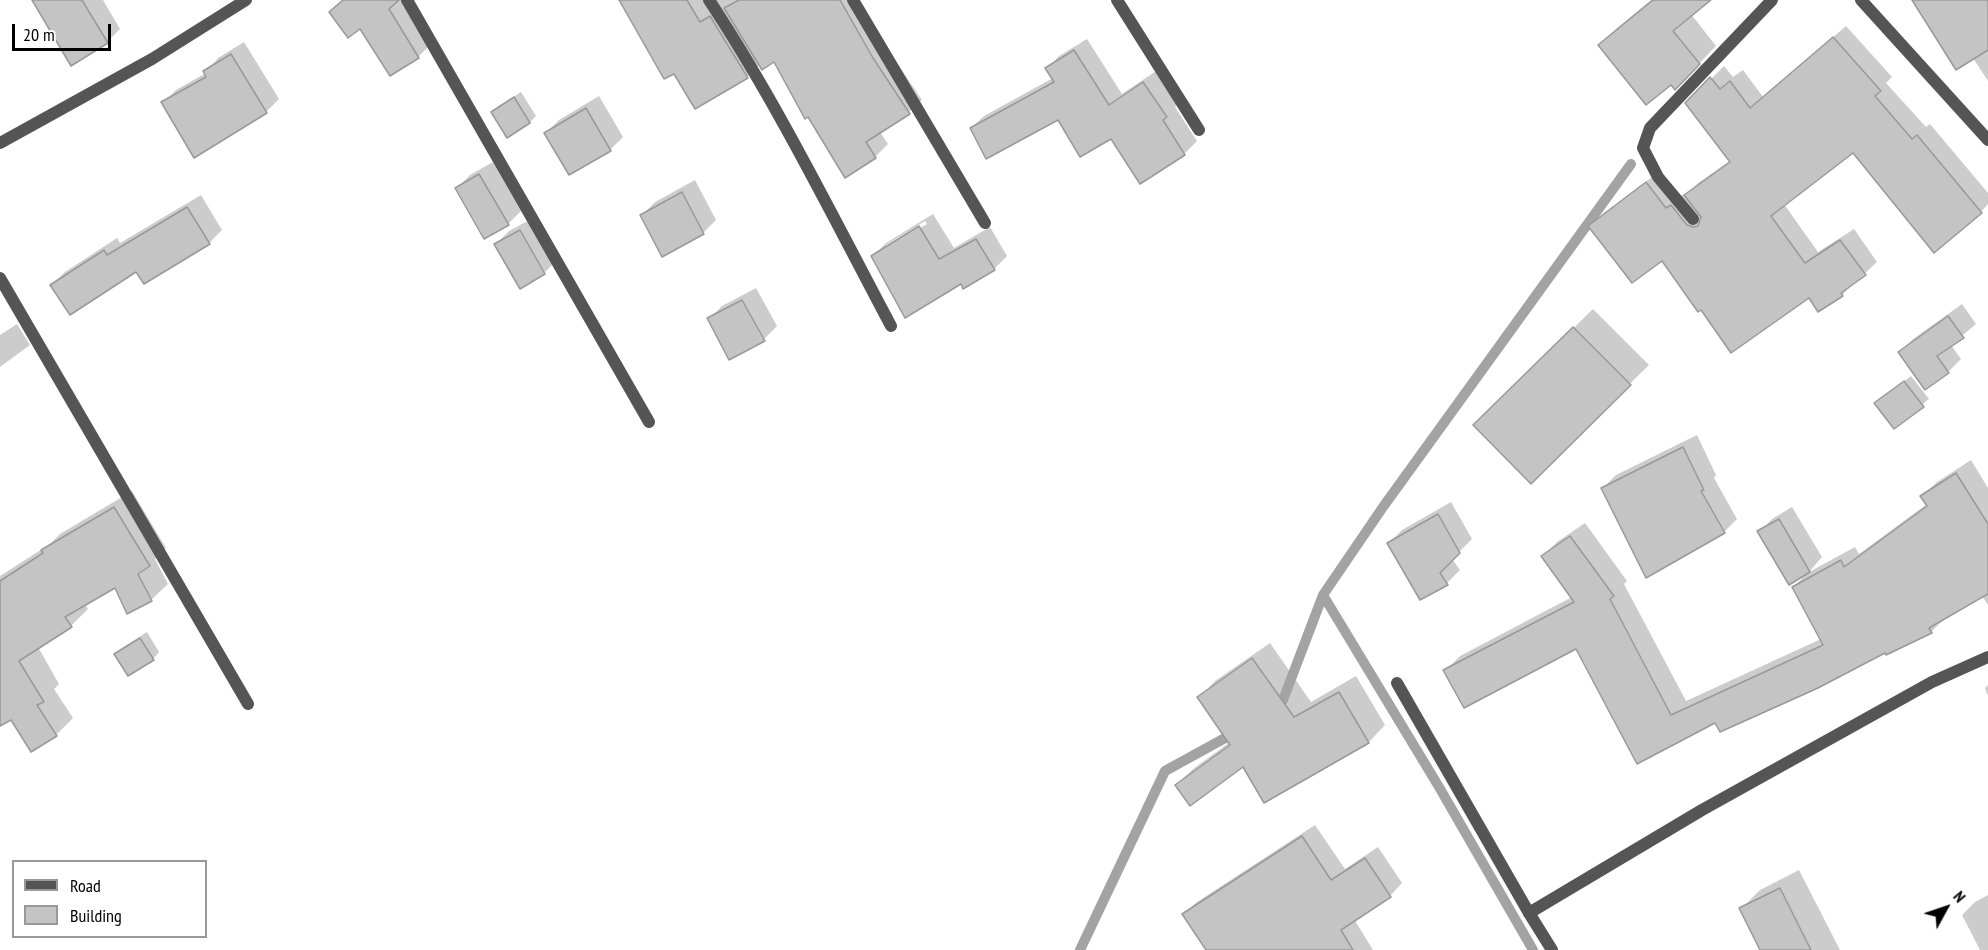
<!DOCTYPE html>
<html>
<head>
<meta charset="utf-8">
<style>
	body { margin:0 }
	#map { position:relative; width:1988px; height:950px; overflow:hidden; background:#fff; font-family:"PT Sans Narrow",sans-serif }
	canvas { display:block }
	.legend { position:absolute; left:12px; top:860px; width:195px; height:78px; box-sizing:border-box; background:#fff; border:2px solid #999; margin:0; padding:8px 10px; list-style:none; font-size:18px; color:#000 }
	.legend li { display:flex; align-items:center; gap:12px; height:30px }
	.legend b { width:30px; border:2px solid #999 }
	.north { position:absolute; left:1916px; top:878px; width:60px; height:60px; -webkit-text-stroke:4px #fff; paint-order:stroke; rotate:50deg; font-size:16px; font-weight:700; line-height:24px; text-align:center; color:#000 }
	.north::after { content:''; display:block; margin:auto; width:21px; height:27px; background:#000; clip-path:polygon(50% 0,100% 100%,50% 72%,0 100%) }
	.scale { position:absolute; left:12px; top:24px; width:99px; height:27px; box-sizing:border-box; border:3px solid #000; border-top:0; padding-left:8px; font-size:18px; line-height:21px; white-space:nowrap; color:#000; -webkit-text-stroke:4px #fff; paint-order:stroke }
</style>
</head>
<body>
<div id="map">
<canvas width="1988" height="950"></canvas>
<ul class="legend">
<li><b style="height:8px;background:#555"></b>Road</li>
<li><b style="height:16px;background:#c4c4c4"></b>Building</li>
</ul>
<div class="north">N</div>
<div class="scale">20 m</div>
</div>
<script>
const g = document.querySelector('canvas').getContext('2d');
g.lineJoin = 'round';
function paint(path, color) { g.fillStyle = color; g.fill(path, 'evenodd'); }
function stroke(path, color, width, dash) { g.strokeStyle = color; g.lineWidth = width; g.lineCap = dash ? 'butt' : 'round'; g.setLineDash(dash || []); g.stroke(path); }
const shadow = new Path2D(`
	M33 0H103L120 29 107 42Z
	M341 0H405L431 44 418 57 390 74Z
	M621 0H848L885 45 922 100 909 112 880 132 888 144 875 157 775 60 760 64 747 77 674 72Z
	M1651 0H1708L1691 14 1716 46 1692 71 1671 83 1600 45 1617 28Z
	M1914 0H1988V81L1973 58Z
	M1846 26 1892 77 1886 83 1926 127 1930 124 1988 193V204L1981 212 1853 151 1784 204 1818 252 1854 229 1877 262 1842 295 1809 296 1662 258 1590 226 1603 214 1660 171 1679 197 1684 194 1686 196 1698 183 1731 160 1687 103 1724 66 1733 77 1743 70 1763 97Z
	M1087 39 1122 94 1156 71 1179 103 1175 107 1197 141 1184 154 1140 182 1111 137 1059 118 971 128 984 116 1053 78 1047 69 1059 56Z
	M244 42 279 99 266 112 163 103 176 90 206 73 218 58Z
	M521 92 536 116 530 122 507 136 493 112 499 106Z
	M599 96 623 137 610 150 546 133 559 120Z
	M493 162 521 211 508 224 457 188 470 175Z
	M695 180 716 220 703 233 642 215 655 202Z
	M201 195 222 230 209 243 52 285 65 272 117 238 120 243Z
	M933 214 954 248 990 227 1007 256 994 269 961 282 873 256 886 243ZM925 221 927 224 886 249V245Z
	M533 218 557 260 544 273 496 244 509 231Z
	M756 288 777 326 764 339 709 319 722 306Z
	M1962 304 1976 324 1951 345 1961 359 1948 372 1925 388 1900 352 1913 339Z
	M1593 309 1649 365 1531 481 1475 425Z
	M17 324 30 345 0 367V335Z
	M1911 376 1929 399 1894 427 1883 397Z
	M1697 435 1716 475 1714 478 1737 519 1724 532 1603 488 1616 475Z
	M1971 460 1988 488V605L1982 596 1946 617 1931 632 1716 721 1637 762 1577 647 1445 671 1460 656 1572 597 1543 556 1557 542 1585 523 1627 581 1624 584 1686 701 1821 639 1794 587 1808 572 1759 532 1772 519 1792 507 1822 557 1809 572 1855 547 1859 554 1927 504 1922 496 1937 482Z
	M132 491 166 548 155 559 168 584 151 600 115 585 84 604 88 609 71 626 38 647 59 684 54 689 73 718 56 735 31 750 11 718 0 716V576L50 544 60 534Z
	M1451 502 1472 539 1452 559 1460 570 1447 583 1389 543 1402 530Z
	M147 632 159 652 153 659 128 674 116 654 122 648Z
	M1270 643 1311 702 1356 676 1385 725 1369 742 1265 801 1243 765 1176 785 1193 769 1230 742 1199 698 1215 681Z
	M1988 685V696L1985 688Z
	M1315 825 1345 869 1378 847 1402 883 1390 896 1354 919 1373 950H1208L1184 914 1197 902Z
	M1799 870 1840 950H1762L1741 909 1760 890Z
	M1988 895V950H1980L1962 915 1975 902Z`);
const stream = new Path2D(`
	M1323 595 1439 787 1533 950
	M1271 709 1283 700 1323 595 1383 507 1631 164
	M1080 950 1165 771 1236 732`);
const building = new Path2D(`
	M32 0H82L108 43 71 66Z
	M343 0H399L389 9 419 58 390 76 360 29 348 38 329 12Z
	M619 0H687L700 22 710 16 748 78 695 109 674 74 664 79Z
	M739 0H840L873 58 910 114 866 142 876 158 845 178 808 117 805 119 774 62 762 70 724 8Z
	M1653 0H1711L1673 31 1700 64 1675 90 1671 85 1646 105 1598 45Z
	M1912 0H1988V50L1956 70Z
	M1833 37 1881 91 1875 96 1912 139 1917 135 1982 213 1934 253 1853 153 1771 216 1805 263 1840 240 1866 275 1841 293 1843 296 1818 312 1809 298 1731 353 1701 310 1698 312 1662 261 1632 283 1588 226 1646 182 1666 208 1671 205 1687 225 1694 227 1698 226 1701 217 1684 195 1730 162 1685 103 1710 77 1720 89 1730 81 1750 108Z
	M1074 50 1109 105 1143 82 1167 117 1163 120 1185 155 1140 184 1111 139 1080 157 1058 120 986 159 970 128 1054 82 1045 68Z
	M231 54 267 113 194 158 161 102 206 77 203 71Z
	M514 97 530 123 507 138 491 112Z
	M586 108 611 151 569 175 544 133Z
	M479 174 509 225 484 239 455 188Z
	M682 192 704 234 662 257 640 215Z
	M187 207 210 244 144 284 136 272 70 315 50 285 104 250 107 255Z
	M919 226 939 259 976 239 995 270 963 289 961 284 905 318 871 256Z
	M520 230 545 274 520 289 494 244Z
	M742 300 765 341 729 360 707 318Z
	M1948 316 1964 338 1937 356 1949 373 1925 390 1898 352Z
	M1573 327 1631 385 1531 484 1473 425Z
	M1904 381 1924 407 1894 429 1874 403Z
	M1683 447 1704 490 1701 491 1725 533 1646 578 1601 488Z
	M1956 473 1988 524V594L1929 628 1932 633 1886 655 1885 653 1818 688 1720 732 1715 723 1637 764 1576 649 1464 708 1443 670 1574 602 1541 556 1570 536 1614 596 1610 599 1671 715 1823 645 1792 587 1841 560 1844 567 1927 506 1920 496Z
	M114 507 150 566 138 574 152 601 127 614 115 588 65 617 72 627 19 661 44 702 37 705 57 736 31 752 11 720 0 726V581L43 553 41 550Z
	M1438 514 1460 553 1440 573 1448 585 1420 600 1387 543Z
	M1779 519 1810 572 1789 585 1757 531Z
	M140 638 154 660 128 676 114 654Z
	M1252 658 1294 717 1339 692 1369 743 1264 803 1243 767 1190 806 1175 785 1230 745 1197 697Z
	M1302 836 1331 880 1365 858 1391 897 1341 930 1353 950H1206L1182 914Z
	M1780 888 1811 950H1760L1739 908Z`);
const service = new Path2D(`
	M1529 913 1552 950`);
const minor = new Path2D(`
	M407 0 649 422
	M709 0C777 103 833 217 891 326
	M853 0 985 223
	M1117 0 1199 130
	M1861 0 1988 140
	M0 143 152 59 246 0
	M1693 219 1658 177 1643 148 1650 128 1772 0
	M0 278 248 704
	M1397 683 1529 913 1702 810 1932 682 1988 657`);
paint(shadow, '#0003');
stroke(stream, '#a3a3a3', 10);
paint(building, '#c4c4c4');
stroke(building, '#999', 1.5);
stroke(service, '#555', 12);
stroke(minor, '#555', 12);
</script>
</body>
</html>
